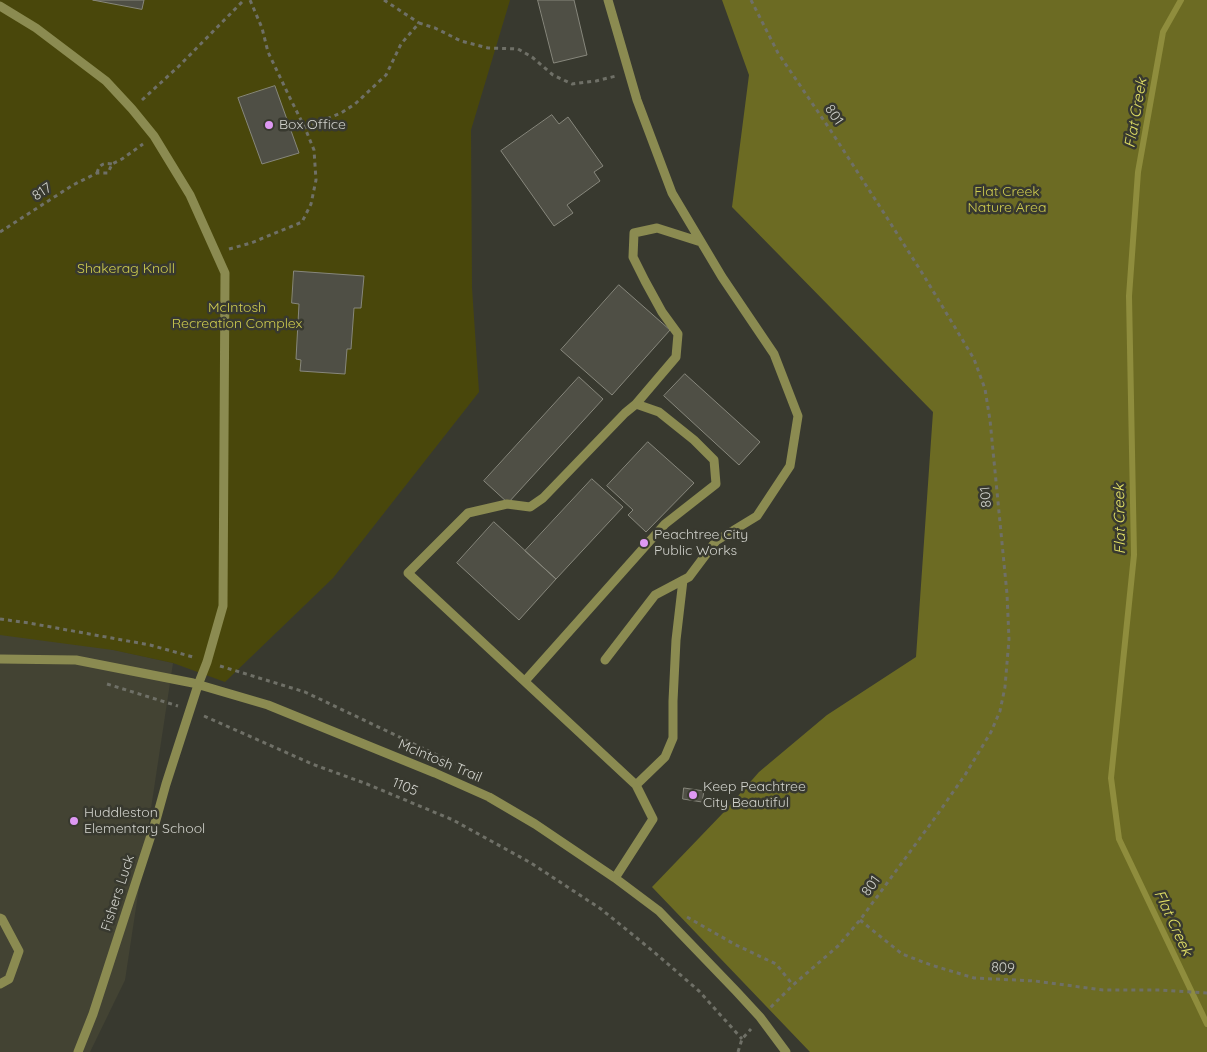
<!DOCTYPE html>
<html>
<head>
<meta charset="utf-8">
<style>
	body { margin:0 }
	canvas { display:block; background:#38392f }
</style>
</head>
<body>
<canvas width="1207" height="1052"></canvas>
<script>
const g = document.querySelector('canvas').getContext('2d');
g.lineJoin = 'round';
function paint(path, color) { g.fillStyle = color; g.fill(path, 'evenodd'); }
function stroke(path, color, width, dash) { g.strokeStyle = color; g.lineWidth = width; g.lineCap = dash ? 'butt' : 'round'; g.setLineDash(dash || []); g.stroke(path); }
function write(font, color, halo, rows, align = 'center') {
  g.font = font + ' Quicksand,sans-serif'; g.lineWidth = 5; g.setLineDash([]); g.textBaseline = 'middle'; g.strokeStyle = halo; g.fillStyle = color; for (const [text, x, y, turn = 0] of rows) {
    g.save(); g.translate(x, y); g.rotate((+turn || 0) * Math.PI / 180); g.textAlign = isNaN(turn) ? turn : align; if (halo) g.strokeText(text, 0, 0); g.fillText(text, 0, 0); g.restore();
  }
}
const built = new Path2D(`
	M3 625 173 663 125 980 90 1052H0V626Z`);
const green = new Path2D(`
	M0 0H510L471 130 472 288 479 392 333 578 225 682 173 663 113 650 0 635Z`);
const forest = new Path2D(`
	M722 0H1207V1052H810L652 887 724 812 759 772 827 715 916 657 933 412 732 207 749 75Z`);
const stream = new Path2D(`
	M1181 0 1163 32 1138 172 1129 296 1134 555 1111 778 1119 839 1207 1024`);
const building = new Path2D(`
	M93 0H144L142 9Z
	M538 0H574L587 55 554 63Z
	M275 86 299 153 262 164 238 98Z
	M552 115 559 124 568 117 603 166 594 172 600 181 567 205 573 213 554 226 501 151Z
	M294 271 364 276 361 308H354L351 349H347L345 374 300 371 301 360 296 359 299 304 292 303Z
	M619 285 670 330 612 395 561 350Z
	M685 374 760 442 739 465 664 396Z
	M579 377 603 399 508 503 484 481Z
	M648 442 694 483 646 532 628 515 633 510 607 486Z
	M592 479 623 507 556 579 525 551Z
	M494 522 556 579 519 620 457 563Z
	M684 788 704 791 702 802 683 799Z`);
const path = new Path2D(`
	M384 0 419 23
	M751 0 778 53 831 131 882 210 924 276 974 359 985 389 990 420 1007 594 1009 639 1005 687 1000 711 991 732 965 775 937 815 860 920 838 946 793 985 770 1008
	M142 100 179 66 244 0
	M305 128 341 113 355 104 386 75 401 44 419 23 435 28 461 41 488 48 518 49 532 57 553 75 572 84 596 81 616 76
	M97 173C99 165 103 162 112 164
	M0 232 73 185 97 173H108L112 164 122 159 143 144
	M229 249 251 243 302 222 311 204 316 180 314 150 305 128 290 98 268 52 262 28 250 0
	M0 619 29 623 150 645 193 657
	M220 666 305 692 456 764
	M107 684 178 706
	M204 716 312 764 367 784 453 820 531 863 601 909 654 952 699 991 742 1039
	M687 917 734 944 776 964 793 985
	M860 920 902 954 931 965 974 978 1035 981 1103 990H1161L1207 993
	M738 1052 742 1039 751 1029`);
const minor = new Path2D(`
	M0 6 36 28 106 81 132 109 154 136 190 195 225 273 223 606 207 662 198 685 166 784 156 820 117 940 93 1014 78 1052
	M636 404 676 357 678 334 662 312 645 281 633 257 634 233 657 228 701 242
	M0 659 76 660 193 683 268 705 435 773 489 797 535 824 615 878 659 911 736 991 760 1017 786 1052
	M605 660 655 595 689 577 716 541 757 516 790 466 798 416 774 354 722 277 672 193 637 100 608 0
	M525 681 665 524 716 484 714 460 694 440 659 412 636 404 625 413 543 498 530 507 507 504 468 513 408 573 636 785 653 819 615 878
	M636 785 665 757 673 738V701L676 640 683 580
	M0 918 2 919 19 951 9 979 0 984`);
const markers = [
	[269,125,5,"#de98f3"],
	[644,543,5,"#de98f3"],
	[693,795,5,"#de98f3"],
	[74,821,5,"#de98f3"]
];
const streetNames = [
	["801",834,115,56],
	["817",42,192,-33],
	["801",986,497,-95],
	["McIntosh Trail",440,761,23],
	["1105",405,787,23],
	["801",871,886,-54],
	["Fishers Luck",118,893,-72],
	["809",1003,968,3]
];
const poiNames = [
	["Box Office",279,125],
	["Peachtree City",654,535],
	["Public Works",654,551],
	["Keep Peachtree",703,787],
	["City Beautiful",703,803],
	["Huddleston",84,813],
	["Elementary School",84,829]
];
const parkNames = [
	["Flat Creek",1007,192],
	["Nature Area",1007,208],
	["Shakerag Knoll",126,269],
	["McIntosh",237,308],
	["Recreation Complex",237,324]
];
const waterNames = [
	["Flat Creek",1136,113,-80],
	["Flat Creek",1120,519,-91],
	["Flat Creek",1173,923,65]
];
paint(built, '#434333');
paint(green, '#49470b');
paint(forest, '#6c6b23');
stroke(stream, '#8f8d3d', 6);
paint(building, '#4f4f45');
stroke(building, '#87877c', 1);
stroke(path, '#6f7067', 3, [4, 4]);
stroke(minor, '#8b8b51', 9);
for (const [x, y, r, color] of markers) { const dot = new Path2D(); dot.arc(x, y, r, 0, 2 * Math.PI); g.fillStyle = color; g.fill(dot); stroke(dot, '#38392f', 2); }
write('14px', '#d1d2cc', '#38392f', streetNames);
write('14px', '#d1d2cc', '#38392f', poiNames, 'left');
write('14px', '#cfcc4f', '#38392f', parkNames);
write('italic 15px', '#e4e266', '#38392f', waterNames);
</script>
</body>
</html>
